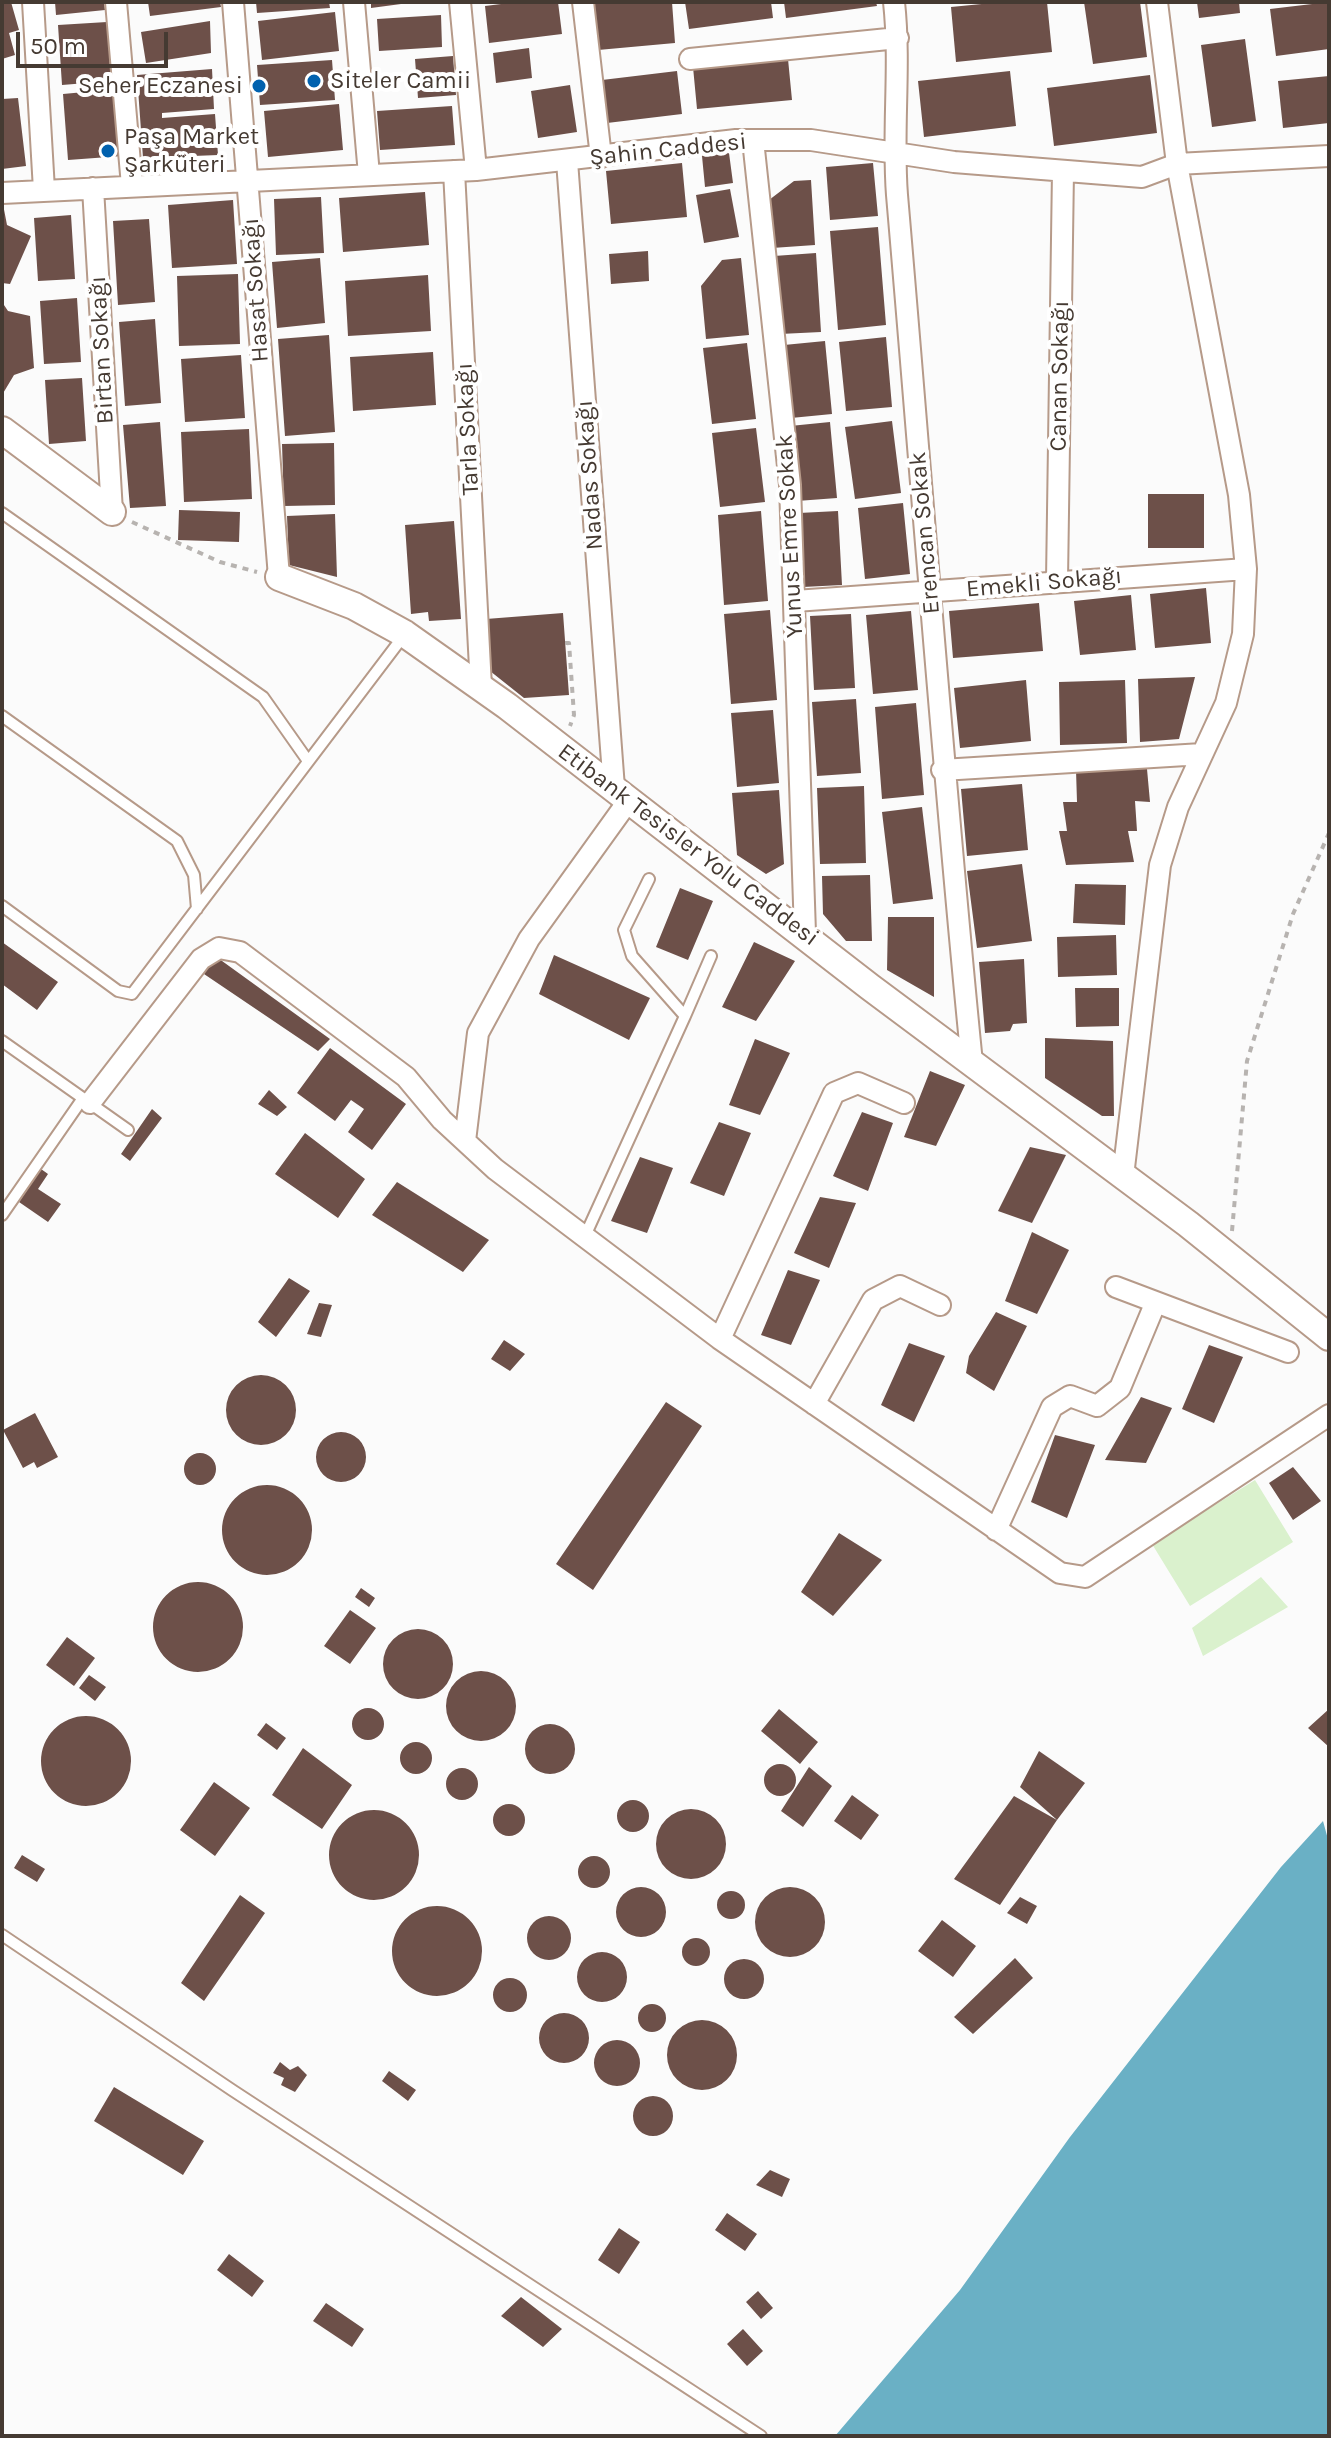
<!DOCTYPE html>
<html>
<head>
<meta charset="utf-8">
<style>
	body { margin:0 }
	#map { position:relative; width:1331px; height:2438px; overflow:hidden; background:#fbfbfb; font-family:Karla,sans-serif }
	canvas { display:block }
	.frame { position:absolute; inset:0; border:4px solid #453a32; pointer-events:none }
	.scale { position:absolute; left:16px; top:32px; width:152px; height:36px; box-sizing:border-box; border:4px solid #453a32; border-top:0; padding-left:10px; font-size:24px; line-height:28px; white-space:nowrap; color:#453a32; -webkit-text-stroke:6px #fff; paint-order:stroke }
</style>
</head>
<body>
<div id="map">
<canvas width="1331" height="2438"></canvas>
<div class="frame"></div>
<div class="scale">50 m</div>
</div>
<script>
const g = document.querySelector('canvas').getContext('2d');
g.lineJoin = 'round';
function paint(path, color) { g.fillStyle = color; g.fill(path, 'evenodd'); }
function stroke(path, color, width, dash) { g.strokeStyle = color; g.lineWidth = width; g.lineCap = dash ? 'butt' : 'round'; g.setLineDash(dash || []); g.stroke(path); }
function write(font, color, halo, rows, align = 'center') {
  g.font = font + ' Karla,sans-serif'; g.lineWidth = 8; g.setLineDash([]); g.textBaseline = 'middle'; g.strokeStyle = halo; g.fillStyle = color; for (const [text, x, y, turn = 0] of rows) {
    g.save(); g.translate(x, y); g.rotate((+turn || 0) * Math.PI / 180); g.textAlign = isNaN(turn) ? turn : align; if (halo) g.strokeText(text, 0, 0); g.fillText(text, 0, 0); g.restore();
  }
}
const green = new Path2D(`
	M1255 1480 1293 1542 1190 1606 1152 1544Z
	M1261 1577 1288 1607 1203 1656 1192 1628Z`);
const water = new Path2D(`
	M1323 1821 1329 1843V2436H835L960 2290 1070 2137 1281 1867Z`);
const building = new Path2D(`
	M2 2H11L19 30 9 33 15 55 2 59Z
	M55 2H104L105 10 56 15Z
	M148 2H220L221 7 150 16Z
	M256 2H329L330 8 257 13Z
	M371 2H401V4L371 8Z
	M517 2H558L562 34 489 43 485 6Z
	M594 2H672L675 43 598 50Z
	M685 2H771L773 18 689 29Z
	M784 2H876L877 6 786 18Z
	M1002 2H1047L1052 52 956 62 951 7Z
	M1084 2H1140L1147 57 1093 64Z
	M1197 2H1239L1240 13 1199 18Z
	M1329 2V49L1276 56 1270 9Z
	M335 12 339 51 262 60 258 21Z
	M441 15 442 47 379 51 377 19Z
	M210 21 211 53 146 63 141 32Z
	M107 22 111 81 62 85 58 25Z
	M1245 39 1256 121 1212 127 1201 45Z
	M529 48 532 78 496 83 493 53Z
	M453 56 456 95 418 98 415 59Z
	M788 59 792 100 697 109 693 67Z
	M332 60 335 100 260 105 257 65Z
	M212 69 214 109 162 113V118L215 114 218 155 143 158 137 75Z
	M677 71 682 114 607 123 602 80Z
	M1010 71 1016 126 924 137 918 81Z
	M1150 75 1157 133 1054 146 1047 88Z
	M1329 76V123L1283 128 1278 81Z
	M570 85 577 132 538 138 531 91Z
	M117 89 122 156 68 160 63 94Z
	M18 98 26 166 2 169V99Z
	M339 104 343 150 268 157 264 111Z
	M452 106 455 145 380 150 377 111Z
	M729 153 733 183 705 187 702 156Z
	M682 163 687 217 611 224 606 171Z
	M873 163 878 216 830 220 826 167Z
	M811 180 815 245 772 248 769 200 794 181Z
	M730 189 739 237 704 243 696 195Z
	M425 192 429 245 343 252 339 198Z
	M321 197 324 253 276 255 274 199Z
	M2 199 7 225 31 236 10 284 2 283Z
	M233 200 237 264 172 268 168 205Z
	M71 215 75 279 38 281 34 218Z
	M149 219 155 302 118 305 113 221Z
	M878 227 886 325 838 330 830 231Z
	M648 251 649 281 611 284 609 254Z
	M816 253 821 332 780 334 774 256Z
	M320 258 325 323 277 328 272 262Z
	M741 258 749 335 706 339 701 286 722 260Z
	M238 274 240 344 179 346 177 276Z
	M428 275 431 331 348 336 345 281Z
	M77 298 81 362 44 364 40 301Z
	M2 302 8 311 30 316 34 368 14 375 2 395Z
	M155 319 161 403 125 406 119 322Z
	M329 335 335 432 285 436 278 339Z
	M886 337 892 407 846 411 839 342Z
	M825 341 832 414 791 418 784 345Z
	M747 343 756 419 712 424 703 348Z
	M433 352 436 405 353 411 350 357Z
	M241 355 245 418 185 422 181 359Z
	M82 378 86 441 49 444 45 380Z
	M892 421 901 493 855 499 845 427Z
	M160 422 166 506 130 508 123 425Z
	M830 422 837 498 797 501 790 426Z
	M756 428 765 502 720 507 712 433Z
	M249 429 252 499 184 502 181 432Z
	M334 443 335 505 284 506 282 444Z
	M1148 494H1204V548H1148Z
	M903 503 910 574 865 579 858 508Z
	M179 510 240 512 239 542 178 540Z
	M761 511 768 601 724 605 718 515Z
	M838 511 842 585 803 587 799 513Z
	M335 514 337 577 289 565 287 516Z
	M454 521 461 619 429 621 428 612 411 614 405 525Z
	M1206 588 1211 643 1155 648 1150 594Z
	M1131 595 1136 650 1080 655 1074 601Z
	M1039 603 1043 651 953 658 949 611Z
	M770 610 777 700 731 704 724 614Z
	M911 611 918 690 873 694 866 615Z
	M563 613 569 695 524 698 490 671 486 619Z
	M851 614 855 688 814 690 810 616Z
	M1195 677 1179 739 1140 742 1138 679Z
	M1026 680 1031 741 960 748 954 688Z
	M1125 680 1127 743 1060 745 1059 682Z
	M856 699 861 773 817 776 812 702Z
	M916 703 924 795 882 799 875 707Z
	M773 710 779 783 737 787 731 713Z
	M1147 769 1150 802 1135 801 1137 831H1128L1134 862 1066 865 1059 831H1067L1063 802H1077L1076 770Z
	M1022 784 1028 850 967 856 961 789Z
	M864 786 866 863 820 864 817 788Z
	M779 790 784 864 766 874 737 855 732 793Z
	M922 807 933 899 893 904 882 812Z
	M1022 864 1032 941 977 948 967 871Z
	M870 875 872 941H846L823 914 822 876Z
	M1075 884 1126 885 1125 925 1073 923Z
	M680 888 713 901 688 960 656 947Z
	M888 917H934V997L887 970Z
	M1116 935 1117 975 1058 977 1057 937Z
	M2 942 58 982 37 1010 2 984Z
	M754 942 795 961 756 1021 722 1007Z
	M211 953 330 1039 318 1051 204 974Z
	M554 955 650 998 629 1040 539 994Z
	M1024 959 1027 1023 1013 1024 1010 1031 985 1033 979 962Z
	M1075 988H1119V1026L1076 1027Z
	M1045 1038 1113 1041 1114 1116H1102L1045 1078Z
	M755 1039 790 1053 760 1115 729 1105Z
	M330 1048 406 1104 372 1150 348 1132 364 1109 351 1100 335 1121 297 1093Z
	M930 1071 965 1085 936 1146 904 1137Z
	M269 1090 287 1107 277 1116 258 1104Z
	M152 1109 162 1118 130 1161 121 1154Z
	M862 1112 893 1123 868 1191 833 1176Z
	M719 1122 751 1133 724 1196 690 1183Z
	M305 1133 365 1179 338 1218 275 1174Z
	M1030 1147 1066 1155 1032 1223 998 1211Z
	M640 1157 673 1168 647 1233 611 1221Z
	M41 1169 48 1174 38 1189 61 1204 48 1222 19 1202Z
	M397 1182 489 1240 463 1272 372 1215Z
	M820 1197 856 1203 829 1268 794 1253Z
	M1032 1232 1069 1250 1037 1314 1005 1301Z
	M788 1270 820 1280 791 1345 761 1335Z
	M289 1278 310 1291 276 1337 258 1322Z
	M319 1303 332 1305 321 1337 307 1334Z
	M996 1312 1027 1326 994 1391 966 1373 969 1356Z
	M504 1340 525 1354 510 1371 491 1359Z
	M909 1343 945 1356 914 1422 881 1405Z
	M1209 1345 1243 1357 1214 1423 1182 1409Z
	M226 1410a35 35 0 1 1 70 0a35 35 0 1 1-70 0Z
	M1141 1397 1172 1408 1146 1463 1105 1460Z
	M666 1402 702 1426 593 1590 556 1564Z
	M35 1413 58 1457 37 1468 34 1462 23 1468 3 1430Z
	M316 1457a25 25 0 1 1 50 0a25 25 0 1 1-50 0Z
	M1055 1435 1095 1445 1067 1518 1031 1502Z
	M184 1469a16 16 0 1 1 32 0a16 16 0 1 1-32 0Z
	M1293 1467 1321 1501 1293 1520 1269 1483Z
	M222 1530a45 45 0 1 1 90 0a45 45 0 1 1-90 0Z
	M839 1533 882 1560 833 1616 801 1592Z
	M153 1627a45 45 0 1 1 90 0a45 45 0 1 1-90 0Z
	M361 1588 375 1598 369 1607 355 1597Z
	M350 1610 376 1628 350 1664 324 1646Z
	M383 1664a35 35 0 1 1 70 0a35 35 0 1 1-70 0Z
	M67 1637 95 1658 74 1686 46 1665Z
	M446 1706a35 35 0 1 1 70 0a35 35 0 1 1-70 0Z
	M89 1675 106 1687 95 1701 79 1688Z
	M352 1724a16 16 0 1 1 32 0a16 16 0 1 1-32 0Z
	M779 1709 818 1742 800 1764 761 1731Z
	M1329 1709V1747L1308 1728Z
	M41 1761a45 45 0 1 1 90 0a45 45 0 1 1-90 0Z
	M266 1723 286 1738 277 1750 257 1735Z
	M525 1749a25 25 0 1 1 50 0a25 25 0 1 1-50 0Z
	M400 1758a16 16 0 1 1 32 0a16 16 0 1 1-32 0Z
	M303 1748 352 1785 322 1829 272 1795Z
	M1039 1751 1085 1783 1057 1820 1020 1787Z
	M764 1780a16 16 0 1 1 32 0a16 16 0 1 1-32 0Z
	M809 1767 832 1786 803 1827 781 1811Z
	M446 1784a16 16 0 1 1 32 0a16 16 0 1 1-32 0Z
	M214 1782 250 1808 215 1856 180 1830Z
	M852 1795 879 1815 861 1840 834 1821Z
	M1014 1796 1057 1820 1000 1905 954 1879Z
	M617 1816a16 16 0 1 1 32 0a16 16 0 1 1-32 0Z
	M493 1820a16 16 0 1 1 32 0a16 16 0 1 1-32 0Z
	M656 1844a35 35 0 1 1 70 0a35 35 0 1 1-70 0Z
	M329 1855a45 45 0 1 1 90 0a45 45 0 1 1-90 0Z
	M22 1855 45 1869 37 1882 14 1868Z
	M578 1872a16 16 0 1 1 32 0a16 16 0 1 1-32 0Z
	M616 1912a25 25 0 1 1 50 0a25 25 0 1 1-50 0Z
	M755 1922a35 35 0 1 1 70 0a35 35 0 1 1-70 0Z
	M717 1905a14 14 0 1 1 28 0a14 14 0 1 1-28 0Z
	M240 1895 265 1913 204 2001 181 1983Z
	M1020 1897 1037 1906 1027 1924 1007 1913Z
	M392 1951a45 45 0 1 1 90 0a45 45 0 1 1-90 0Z
	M527 1938a22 22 0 1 1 44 0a22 22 0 1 1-44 0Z
	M942 1920 976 1946 953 1977 918 1951Z
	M682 1952a14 14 0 1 1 28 0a14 14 0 1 1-28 0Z
	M577 1977a25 25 0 1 1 50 0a25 25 0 1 1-50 0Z
	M1015 1958 1033 1978 973 2034 954 2017Z
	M724 1979a20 20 0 1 1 40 0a20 20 0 1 1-40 0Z
	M493 1995a17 17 0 1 1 34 0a17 17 0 1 1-34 0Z
	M638 2018a14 14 0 1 1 28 0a14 14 0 1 1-28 0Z
	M539 2038a25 25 0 1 1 50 0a25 25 0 1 1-50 0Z
	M667 2055a35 35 0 1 1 70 0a35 35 0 1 1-70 0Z
	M594 2063a23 23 0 1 1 46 0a23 23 0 1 1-46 0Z
	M280 2062 290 2070 298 2066 307 2075 295 2092 281 2085 284 2078 273 2073Z
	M389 2071 416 2090 408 2101 382 2081Z
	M114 2087 204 2141 183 2175 94 2121Z
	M633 2116a20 20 0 1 1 40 0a20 20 0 1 1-40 0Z
	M770 2170 790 2179 782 2197 756 2185Z
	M727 2213 757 2234 745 2251 715 2230Z
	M619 2228 640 2242 619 2274 598 2260Z
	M229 2254 264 2281 252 2297 217 2270Z
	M758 2291 773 2308 761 2319 746 2302Z
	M521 2297 562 2329 543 2347 501 2316Z
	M326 2303 364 2329 352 2347 313 2321Z
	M743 2329 763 2351 747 2366 727 2344Z`);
const path = new Path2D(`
	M132 522 220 562 257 572
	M565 643H569L574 715 570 726
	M1232 1231 1247 1061 1293 914 1329 833`);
const service = new Path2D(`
	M2 513 263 697 308 761
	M2 716 177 841 194 875 197 909
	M2 906 118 991 132 994 405 634
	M685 1016 711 956
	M2 1041 128 1130
	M2 1215 83 1098
	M585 1236 685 1016 632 956 624 930 649 879
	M2 1935 232 2090 761 2436`);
const minor = new Path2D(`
	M33 2 44 190
	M116 2 132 186
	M233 2 279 577
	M354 2 369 175
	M460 2 476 170
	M583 2 601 157
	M894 2C901 66 892 131 897 195 922 484 943 774 972 1063
	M690 59 898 38
	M753 140 790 485 805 933
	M567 161 614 788
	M454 171 481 687
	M93 188 112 512
	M2 193 476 170 736 140H811L954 162 1142 177 1177 164 1329 156
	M1057 580 1063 171
	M795 601 1246 569
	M942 770 1202 754
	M90 1103 201 959 219 948 240 952 406 1077 442 1120 495 1169 720 1339 1060 1573 1085 1577 1329 1415
	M465 1141 478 1033 529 939 629 800
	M1123 1176 1160 865 1178 807 1226 703 1243 634 1246 569 1239 495 1177 164 1157 2
	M1116 1287 1288 1352
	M720 1339 834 1093 858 1083 904 1103
	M814 1404 873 1300 900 1286 940 1305
	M996 1530 1052 1407 1070 1396 1097 1406 1120 1388 1155 1304`);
const tertiary = new Path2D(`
	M2 430 112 512
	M279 577 354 606 405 634 507 706 870 987 1188 1224 1329 1337`);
const markers = [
	[314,81,8,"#0161ae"],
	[259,86,8,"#0161ae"],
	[108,151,8,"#0161ae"]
];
const poiNames = [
	["Siteler Camii",330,81],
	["Seher Eczanesi",243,86,"right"],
	["Paşa Market",124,137],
	["Şarküteri",124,165]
];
const streetNames = [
	["Şahin Caddesi",668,150,-6],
	["Hasat Sokağı",256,290,-94],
	["Birtan Sokağı",102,350,-93],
	["Canan Sokağı",1060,376,-89],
	["Tarla Sokağı",468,429,-93],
	["Nadas Sokağı",590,475,-94],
	["Erencan Sokak",925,533,-95],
	["Yunus Emre Sokak",790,536,-93],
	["Emekli Sokağı",1044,583,-5],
	["Etibank Tesisler Yolu Caddesi",688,845,37]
];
paint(green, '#daf1cd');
paint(water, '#6ab0c5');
paint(building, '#6d5049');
stroke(service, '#b69a89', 14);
stroke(minor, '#b69a89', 24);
stroke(tertiary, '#b69a89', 30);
stroke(path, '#b7b3b0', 4, [6, 6]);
stroke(service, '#fff', 10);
stroke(minor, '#fff', 20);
stroke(tertiary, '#fff', 26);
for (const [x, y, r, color] of markers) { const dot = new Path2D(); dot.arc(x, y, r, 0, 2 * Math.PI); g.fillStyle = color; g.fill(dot); stroke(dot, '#fff', 3); }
write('24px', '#453a32', '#fff', poiNames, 'left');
write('24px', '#453a32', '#fff', streetNames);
</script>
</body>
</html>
